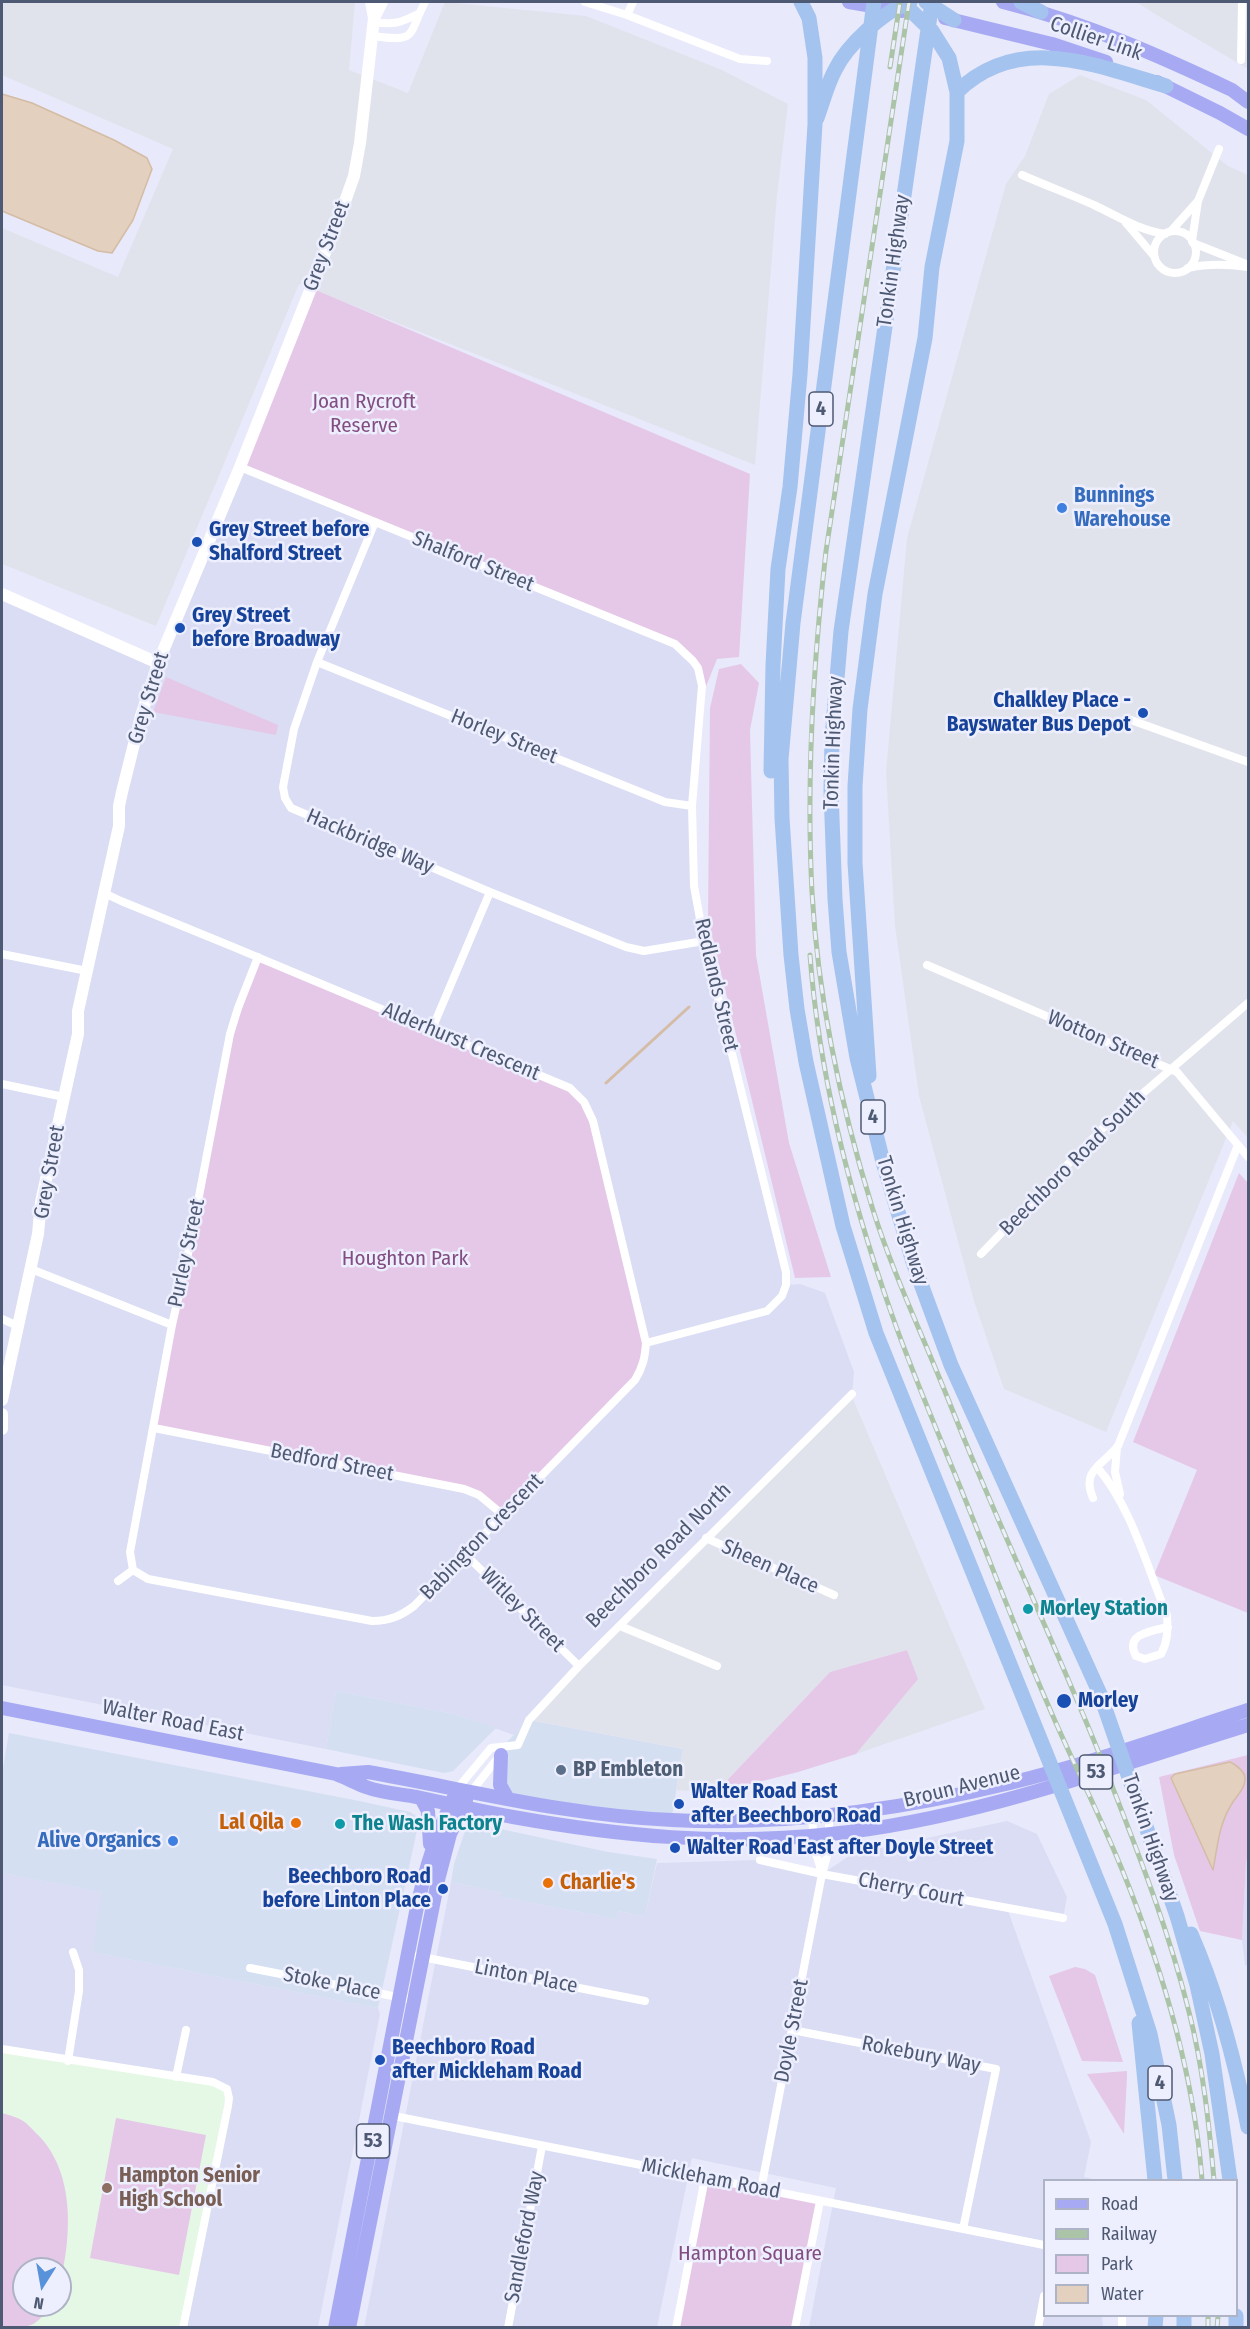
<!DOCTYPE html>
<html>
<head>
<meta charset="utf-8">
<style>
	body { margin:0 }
	#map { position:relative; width:1250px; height:2329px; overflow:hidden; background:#e8e9fb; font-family:"Fira Sans Condensed",sans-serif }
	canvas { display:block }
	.frame { position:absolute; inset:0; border:3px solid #4e5a73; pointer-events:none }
	.legend { position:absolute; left:1043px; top:2179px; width:195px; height:138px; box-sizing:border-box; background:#eeeffe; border:2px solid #aeb3c6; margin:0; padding:8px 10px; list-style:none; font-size:18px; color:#4e5a73 }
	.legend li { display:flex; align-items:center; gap:12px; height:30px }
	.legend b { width:30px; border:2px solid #aeb3c6 }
	.north { position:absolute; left:12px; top:2257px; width:60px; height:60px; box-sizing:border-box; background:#eeeffe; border:2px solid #aeb3c6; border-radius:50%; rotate:191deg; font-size:16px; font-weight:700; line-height:24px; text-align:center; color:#4e5a73 }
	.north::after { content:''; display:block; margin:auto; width:21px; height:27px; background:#5892da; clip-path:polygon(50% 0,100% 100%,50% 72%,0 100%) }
</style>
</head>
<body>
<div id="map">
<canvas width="1250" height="2329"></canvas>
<div class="frame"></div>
<ul class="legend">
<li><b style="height:8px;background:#a7aaf3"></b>Road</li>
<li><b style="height:8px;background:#abc4a7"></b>Railway</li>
<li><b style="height:16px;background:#e5c8e7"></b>Park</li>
<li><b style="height:16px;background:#e3d0be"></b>Water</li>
</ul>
<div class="north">N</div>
</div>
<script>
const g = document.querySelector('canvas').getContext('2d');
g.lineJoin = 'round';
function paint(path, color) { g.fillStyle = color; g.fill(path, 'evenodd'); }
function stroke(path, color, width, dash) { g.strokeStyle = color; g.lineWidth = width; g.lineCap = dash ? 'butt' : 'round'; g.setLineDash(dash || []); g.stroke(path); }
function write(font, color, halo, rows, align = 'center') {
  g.font = font + ' "Fira Sans Condensed",sans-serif'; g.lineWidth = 5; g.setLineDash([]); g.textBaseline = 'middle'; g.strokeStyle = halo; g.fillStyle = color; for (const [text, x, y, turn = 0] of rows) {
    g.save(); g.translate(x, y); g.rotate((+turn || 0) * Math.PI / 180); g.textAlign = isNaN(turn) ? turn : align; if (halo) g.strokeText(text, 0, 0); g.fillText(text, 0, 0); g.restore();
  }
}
const residential = new Path2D(`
	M240 467 675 644 701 677 692 806 694 886 787 1285 800 1284 825 1293 854 1372 852 1394 514 1735 454 1714 336 1691 326 1749 2 1685V594L158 665Z
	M1007 1821 1037 1834 1067 1897 1063 1918 1007 1908 1091 2142 1084 2177 1097 2180H1044V2316H1102L1103 2327H809L836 2188 692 2158 657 2327 364 2328 451 1882 502 1893V1897L616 1919 618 1911 645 1916 657 1863 760 1860 822 1874 852 1854Z
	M1248 1856V1966L1245 1965 1242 1940 1246 1863Z
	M2 1873 103 1892 92 1952 378 2008 380 2014 318 2327H183L2 2049Z`);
const commercial = new Path2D(`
	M336 1691 454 1714 496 1728 453 1771 444 1773 326 1749Z
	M529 1720 683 1749 672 1816 508 1799 499 1777 504 1745Z
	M9 1733 359 1801 410 1812 416 1816 418 1826 378 2008 92 1952 102 1892 2 1873V1774Z
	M477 1824 608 1852 657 1859 645 1916 618 1911 616 1919 502 1897V1893L451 1882 454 1864 465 1831Z`);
const industrial = new Path2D(`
	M2 2H355L349 70 408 93 445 2 586 16 722 70 788 104 777 195 755 465 299 284 156 626 2 564V228L118 277 173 149 2 75Z
	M1136 2H1248V69L1160 17Z
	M1080 75 1146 100 1228 166 1248 175V1138L1233 1121 1106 1432 1004 1389 974 1301 919 1096 895 926 886 772 907 538 1006 184 1025 156 1049 94Z
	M853 1399 985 1709 856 1754 917 1679 907 1650 830 1672 715 1793 676 1790 683 1749 529 1720 706 1538Z`);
const education = new Path2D(`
	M2 2049 213 2082 227 2089 183 2327H2ZM24 2269H60V2305H24Z`);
const green = new Path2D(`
	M311 288 750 474 739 657 717 659 703 694 701 677 682 649 240 467Z
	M741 664 759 683 750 730 756 955 789 1143 831 1277 795 1278 708 919 710 708 719 669Z
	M166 677 278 725 276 735 153 712Z
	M258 957 570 1088 584 1102 646 1343 641 1370 503 1515 479 1495 154 1428 230 1034Z
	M1239 1173 1248 1183V1613L1154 1575 1197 1470 1133 1442Z
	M907 1650 918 1679 856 1754 798 1772 715 1793 830 1672Z
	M1248 1755V1856L1246 1863 1242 1940 1200 1931 1174 1855 1159 1777Z
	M1075 1967 1085 1969 1095 1975 1123 2062 1082 2061 1049 1976Z
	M1127 2071V2077L1124 2134 1087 2074Z
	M2 2113C8 2115 17 2117 23 2121 28 2124 33 2130 37 2134 75 2171 72 2235 60 2283V2269H24V2305H50C36 2329 27 2328 2 2327Z
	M116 2118 206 2135 179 2275 90 2258Z
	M705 2178 820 2201 795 2327 676 2328Z`);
const water = new Path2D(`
	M2 94 32 103 114 140 147 158 152 169 133 220 112 253 98 251 2 211Z
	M1230 1762C1235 1764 1246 1772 1245 1779 1245 1790 1234 1798 1230 1807 1219 1825 1217 1849 1213 1870L1171 1778 1175 1774Z`);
const stream = new Path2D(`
	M606 1083 689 1007`);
const street = new Path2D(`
	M585 2 627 15 740 59 767 61
	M627 15 633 2
	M373 22C394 25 400 23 418 14
	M372 36C418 42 407 37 425 2
	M1241 60 1242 2
	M1022 175C1047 186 1072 195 1096 206 1119 217 1139 230 1165 234
	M1126 223 1154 256
	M1171 231 1198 201
	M1154 252a21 21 0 1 1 42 0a21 21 0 1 1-42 0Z
	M1192 241 1198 201 1219 149
	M1193 243 1246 264
	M1188 268C1209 263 1228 264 1248 267
	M240 467 675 644 693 661 698 668 702 686 692 806 694 886 704 941 786 1272V1285L782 1296 767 1311 646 1343
	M375 522 317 662 294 729 283 787 285 798 291 808 490 892 626 947 644 951 704 941
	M317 662 665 802 692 806
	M1128 719 1248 762
	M104 893 121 901C271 962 420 1024 570 1088L584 1102 593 1121 646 1343C645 1357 643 1367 635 1380L414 1606C401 1616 389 1621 372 1621L148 1579 133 1570 130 1552 172 1325 187 1259 230 1034 238 1008 258 957
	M2 954 87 971
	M927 965 1177 1072 1248 1157
	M432 1029 490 892
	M2 1084 64 1097
	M981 1254 1106 1125 1248 1003
	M31 1269 172 1325
	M2 1319 18 1326
	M154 1428 464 1489 479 1495 503 1515
	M1117 1447 1115 1472 1120 1494
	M1097 1467C1131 1506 1147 1567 1167 1615 1168 1630 1168 1641 1161 1654L1145 1659 1136 1656C1124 1634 1151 1631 1168 1627
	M1093 1498C1081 1470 1102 1466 1118 1446L1238 1145
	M706 1538 834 1595
	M465 1554 579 1666
	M118 1581 133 1570
	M620 1626 717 1666
	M457 1789 491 1748 518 1745 529 1720 579 1666 852 1394
	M471 1792 501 1754
	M812 1818 815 1850 822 1873
	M760 1860 822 1874 1063 1918
	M407 1954 645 2001
	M250 1968 413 2000
	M792 2030 996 2069 963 2229
	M2 2049 213 2082 227 2089 229 2098 228 2106 183 2328
	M68 2061 79 1991V1970L73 1952
	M176 2077 186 2030
	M389 2115 1044 2245
	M761 2189 822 1874 829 1849V1816
	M508 2328 542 2146
	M676 2328 705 2178
	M795 2328 820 2201
	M1038 2328 1044 2296
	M1122 2328V2316`);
const secondary = new Path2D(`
	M374 18 382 2
	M2 594 158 663
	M2 1400 38 1234 41 1202 78 1034V1011L119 826V806L122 792 141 716 158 663 240 467 342 210 354 176 360 143 374 18 371 2
	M2 1414V1429`);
const primary = new Path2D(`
	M849 2 902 11
	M1003 2C1083 22 1158 55 1232 90L1248 102
	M945 18 1052 44 1106 62
	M1157 82 1220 113 1248 129
	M2 1708 336 1774C346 1778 356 1783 366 1787 382 1793 401 1794 417 1797 449 1804 481 1811 513 1817 619 1836 724 1846 831 1834 974 1819 1112 1767 1248 1725
	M501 1755 500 1785 508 1799
	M341 1774 368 1772C469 1790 569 1816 672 1820 786 1826 899 1810 1010 1783 1089 1764 1170 1735 1248 1710
	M421 1798 428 1811 430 1844
	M335 2328 417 1907C426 1866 436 1835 454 1797
	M349 2328 438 1880 450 1834 466 1801`);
const highway = new Path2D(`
	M874 2 793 623 781 759 782 818 791 955 797 1009 806 1062 843 1226 876 1333 1115 1924 1150 2034 1169 2125 1175 2180
	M926 2 954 20
	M932 2 841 631 832 738 831 791 835 899 839 952 857 1058 883 1162 914 1265 951 1365 1100 1694 1177 1916 1197 1985 1212 2054 1230 2180
	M1021 2 1041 12
	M957 92C1018 32 1095 65 1166 86
	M817 118C823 102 827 85 835 70 847 45 884 11 910 2
	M771 771 773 665 778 569 790 487 800 374 815 124V58L809 18 801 2
	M869 1076 855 863V786L860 709 875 594 925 338 932 267 957 141V92L949 58 932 31 902 2
	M1191 1934C1218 1996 1235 2060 1248 2127
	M1139 2023 1155 2180
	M1184 2316V2328
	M1155 2328 1156 2316
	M1236 2328V2316`);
const rail = new Path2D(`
	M909 2 826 551C813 665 806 777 812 892 818 1000 841 1107 873 1210 891 1267 916 1321 939 1377 952 1408 964 1440 978 1472 1021 1574 1068 1674 1109 1778 1139 1855 1169 1931 1189 2012 1203 2067 1209 2124 1214 2180
	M890 67 900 2
	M810 955C819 1077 851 1199 892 1315 912 1372 936 1428 959 1484 989 1558 1017 1634 1049 1707 1072 1761 1099 1813 1121 1867 1162 1967 1194 2073 1202 2180
	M1208 2328V2316
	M1217 2328 1218 2316`);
const markers = [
	[1062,508,6,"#3f7fe0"],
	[197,542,6,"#1a4fb4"],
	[180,628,6,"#1a4fb4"],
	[1143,713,6,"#1a4fb4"],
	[1028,1609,6,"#0f9aa8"],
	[1064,1701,8,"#1a4fb4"],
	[561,1770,6,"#5c6f8a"],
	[679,1804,6,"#1a4fb4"],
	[296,1823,6,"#e8710a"],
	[340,1824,6,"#0f9aa8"],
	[173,1841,6,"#3f7fe0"],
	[675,1848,6,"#1a4fb4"],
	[548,1883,6,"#e8710a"],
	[443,1889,6,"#1a4fb4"],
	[380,2060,6,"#1a4fb4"],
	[107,2188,6,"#8d6e63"]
];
const shields = [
	[821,409,24],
	[873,1117,24],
	[1096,1772,33],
	[1160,2083,24],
	[373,2141,33]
];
const shieldNames = [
	["4",821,409],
	["4",873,1117],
	["53",1096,1772],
	["4",1160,2083],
	["53",373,2141]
];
const streetNames = [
	["Collier Link",1096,39,19],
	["Grey Street",327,246,-69],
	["Tonkin Highway",894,261,-82],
	["Shalford Street",473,562,22],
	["Grey Street",149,698,-73],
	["Horley Street",504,737,22],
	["Tonkin Highway",834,743,-88],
	["Hackbridge Way",370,842,23],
	["Redlands Street",716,985,77],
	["Wotton Street",1103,1040,23],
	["Alderhurst Crescent",461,1042,23],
	["Beechboro Road South",1073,1163,-45],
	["Grey Street",50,1172,-80],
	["Tonkin Highway",902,1221,73],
	["Purley Street",187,1253,-78],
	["Bedford Street",332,1463,11],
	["Babington Crescent",482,1537,-46],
	["Beechboro Road North",659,1556,-45],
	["Sheen Place",770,1567,24],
	["Witley Street",522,1610,45],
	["Walter Road East",173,1721,11],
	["Broun Avenue",962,1787,-14],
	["Tonkin Highway",1150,1838,71],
	["Cherry Court",911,1890,11],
	["Linton Place",526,1977,11],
	["Stoke Place",332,1984,11],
	["Doyle Street",792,2031,-79],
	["Rokebury Way",921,2055,11],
	["Mickleham Road",711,2179,11],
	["Sandleford Way",525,2237,-79]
];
const parkNames = [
	["Joan Rycroft",364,402],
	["Reserve",364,426],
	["Houghton Park",405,1259],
	["Hampton Square",750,2254]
];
const shopNames = [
	["Bunnings",1074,496],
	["Warehouse",1074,520],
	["Alive Organics",161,1841,"right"]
];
const transitNames = [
	["Grey Street before",209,530],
	["Shalford Street",209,554],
	["Grey Street",192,616],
	["before Broadway",192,640],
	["Chalkley Place -",1131,701,"right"],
	["Bayswater Bus Depot",1131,725,"right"],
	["Morley",1078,1701],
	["Walter Road East",691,1792],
	["after Beechboro Road",691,1816],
	["Walter Road East after Doyle Street",687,1848],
	["Beechboro Road",431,1877,"right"],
	["before Linton Place",431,1901,"right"],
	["Beechboro Road",392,2048],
	["after Mickleham Road",392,2072]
];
const cultureNames = [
	["Morley Station",1040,1609],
	["The Wash Factory",352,1824]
];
const serviceNames = [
	["BP Embleton",573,1770]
];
const foodNames = [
	["Lal Qila",284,1823],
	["Charlie's",560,1883,"left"]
];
const educationNames = [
	["Hampton Senior",119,2176],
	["High School",119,2200]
];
paint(residential, '#daddf4');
paint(commercial, '#d4dff2');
paint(industrial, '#e1e3ec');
paint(education, '#e5f7e5');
paint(green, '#e5c8e7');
paint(water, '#e3d0be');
stroke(water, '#d4bca5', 1.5);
stroke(stream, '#d4bca5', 3);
stroke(street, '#fff', 8);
stroke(secondary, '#fff', 12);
stroke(primary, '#a7aaf3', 14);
stroke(highway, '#a5c3ef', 15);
stroke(rail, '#abc4a7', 5);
stroke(rail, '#eeeffe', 3, [9]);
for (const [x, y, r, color] of markers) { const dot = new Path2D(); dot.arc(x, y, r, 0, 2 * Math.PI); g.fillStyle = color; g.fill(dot); stroke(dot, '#eeeffe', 2); }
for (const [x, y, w] of shields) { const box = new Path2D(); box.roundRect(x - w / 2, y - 17, w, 34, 4.5); g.fillStyle = '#eeeffe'; g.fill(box); stroke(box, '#4e5a73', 1.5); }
write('bold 20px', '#4e5a73', null, shieldNames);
write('21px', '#4e5a73', '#eeeffe', streetNames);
write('21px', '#834d81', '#eeeffe', parkNames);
write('bold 21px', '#366cbe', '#eeeffe', shopNames, 'left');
write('bold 21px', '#164399', '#eeeffe', transitNames, 'left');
write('bold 21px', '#0d838f', '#eeeffe', cultureNames, 'left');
write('bold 21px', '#4e5e75', '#eeeffe', serviceNames, 'left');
write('bold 21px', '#c56008', '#eeeffe', foodNames, 'right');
write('bold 21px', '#785e54', '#eeeffe', educationNames, 'left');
</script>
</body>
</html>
